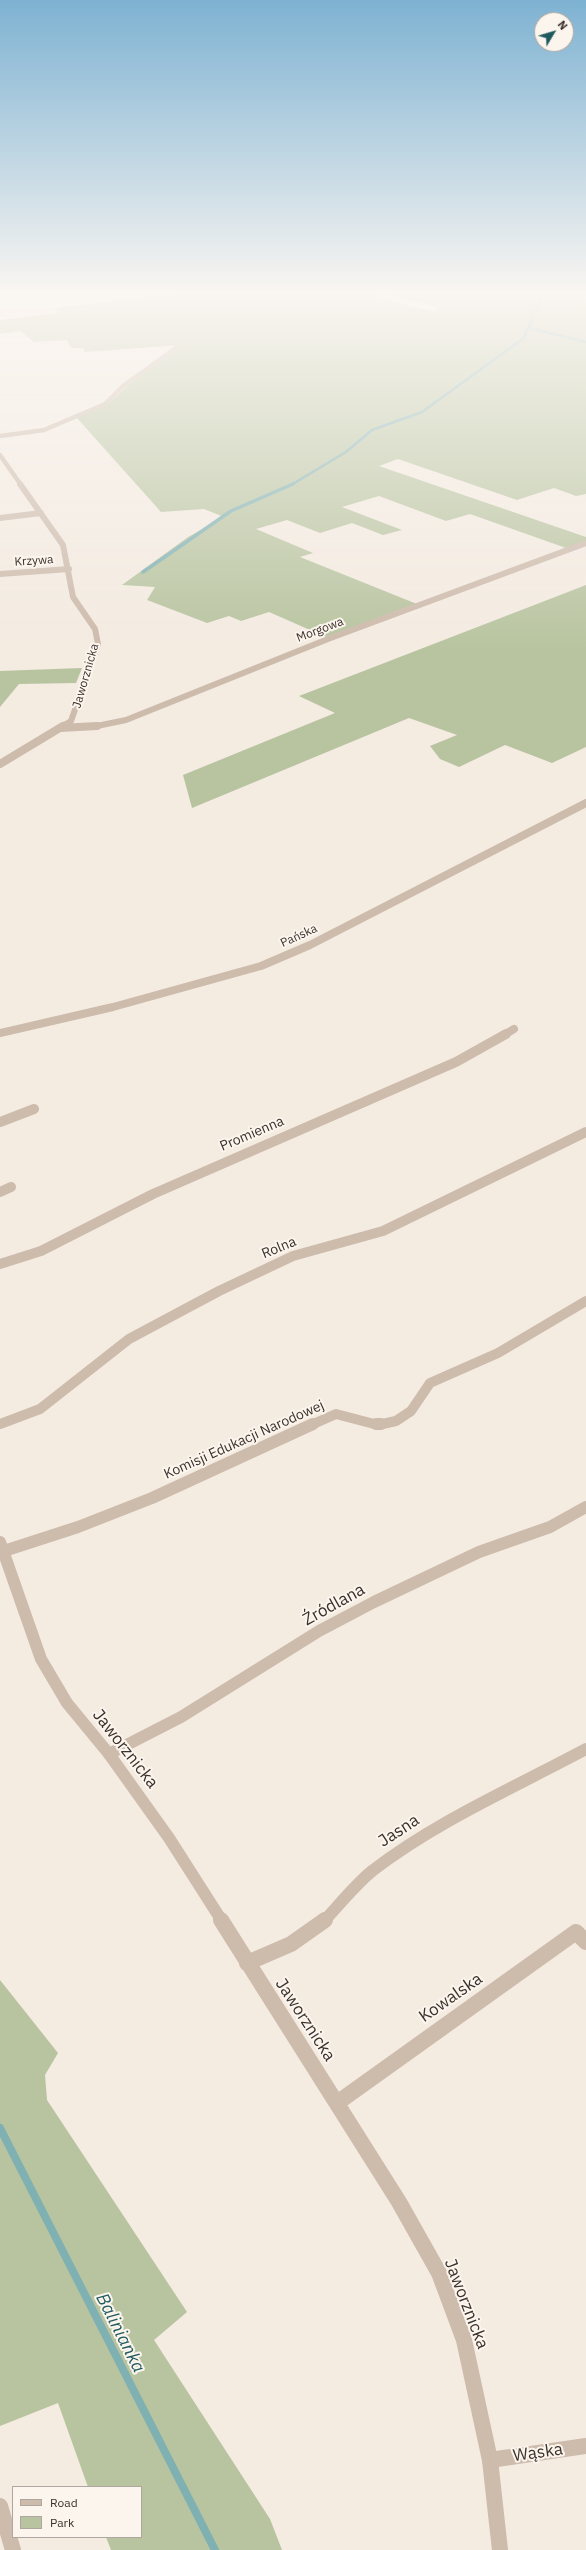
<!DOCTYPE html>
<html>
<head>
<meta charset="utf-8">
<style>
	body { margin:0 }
	#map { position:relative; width:586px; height:2550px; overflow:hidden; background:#f4ebe1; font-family:"IBM Plex Sans",sans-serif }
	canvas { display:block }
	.legend { position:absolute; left:12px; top:2486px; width:130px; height:52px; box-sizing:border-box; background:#fbf5ee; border:1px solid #aea6a0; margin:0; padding:5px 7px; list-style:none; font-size:12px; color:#3b302b }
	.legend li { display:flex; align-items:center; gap:8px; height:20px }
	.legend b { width:20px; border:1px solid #aea6a0 }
	.north { position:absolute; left:534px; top:12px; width:40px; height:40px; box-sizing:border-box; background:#fbf5ee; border:1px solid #aea6a0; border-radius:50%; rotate:52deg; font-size:11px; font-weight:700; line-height:16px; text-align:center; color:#3b302b }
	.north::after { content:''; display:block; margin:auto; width:14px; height:18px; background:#1f5a5e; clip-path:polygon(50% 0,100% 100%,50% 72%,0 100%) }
</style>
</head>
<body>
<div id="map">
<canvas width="586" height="2550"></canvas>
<ul class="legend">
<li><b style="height:5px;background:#cdbbac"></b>Road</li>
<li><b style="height:11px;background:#b8c4a0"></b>Park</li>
</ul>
<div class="north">N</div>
</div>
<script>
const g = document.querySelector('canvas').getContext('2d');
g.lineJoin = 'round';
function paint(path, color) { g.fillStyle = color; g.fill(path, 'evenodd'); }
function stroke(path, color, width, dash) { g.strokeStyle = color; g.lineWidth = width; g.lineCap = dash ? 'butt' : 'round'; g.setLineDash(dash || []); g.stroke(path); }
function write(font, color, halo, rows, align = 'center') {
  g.font = font + ' "IBM Plex Sans",sans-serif'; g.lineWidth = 4; g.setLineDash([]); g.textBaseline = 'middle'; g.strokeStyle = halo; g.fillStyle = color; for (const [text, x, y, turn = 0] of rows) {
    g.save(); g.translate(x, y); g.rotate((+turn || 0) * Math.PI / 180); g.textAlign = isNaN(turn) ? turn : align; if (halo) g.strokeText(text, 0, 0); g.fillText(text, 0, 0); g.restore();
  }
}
const green = new Path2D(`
	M183 293H586V494L576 496 554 488 517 500 398 459 379 466 586 537V541L566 548 470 514 446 521 379 496 342 507 402 530 383 535 352 523 320 533 287 520 256 529 313 553 300 557 417 604 326 637 269 612 241 621 229 616 207 623 147 600 155 587 122 585 188 537 224 517 204 509 161 512 77 418 108 404 127 386 180 345 85 352 83 348H72L66 340 34 342 20 331 0 334V320L59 313 54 308ZM381 294 437 307H438L435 312 378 298Z
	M586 585V747L552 763 505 745 459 767 440 759 430 746 457 735 409 718 192 808 183 775 335 713 299 696Z
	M82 668 76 683 19 684 0 707V671Z
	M0 1980 58 2053 45 2075 47 2100 187 2312 154 2340 270 2519 282 2550H111L106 2537H141V2487H88L58 2403 0 2426Z`);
const streamFar2 = new Path2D(`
	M529 328 586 342
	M291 485 346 452 372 430 422 412 524 338 542 293`);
const streamFar1 = new Path2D(`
	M143 572 231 511 293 484`);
const stream = new Path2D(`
	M0 2128 215 2550`);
const minorFar5 = new Path2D(`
	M0 436 44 430 105 404 123 386 177 347`);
const minorFar4 = new Path2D(`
	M0 518 41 513
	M0 574 69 569
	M92 727 126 720 328 639 586 543`);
const minorFar3 = new Path2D(`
	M60 728 97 726
	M0 1033 113 1007 261 966 310 945 586 803
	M504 1035 514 1029`);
const minorFar2 = new Path2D(`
	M0 1122 34 1109
	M0 1192 11 1187
	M0 1264 41 1251 153 1194 456 1062 506 1034
	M0 1424 40 1409 129 1339 219 1291 293 1256 383 1231 586 1132
	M311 1425 336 1414 378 1425 396 1421 411 1411 430 1383 498 1353 586 1301`);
const minorFar1 = new Path2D(`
	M376 1424H381
	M4 1551 78 1527 152 1498 313 1424
	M109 1754 181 1717 319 1631 374 1602 479 1552 550 1527 586 1507
	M324 1921C339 1905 355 1885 372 1871 435 1822 515 1787 586 1749`);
const minor = new Path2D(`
	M247 1963 291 1944 325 1920
	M337 2103 576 1932 586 1942
	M490 2460 586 2446
	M0 2506 13 2550`);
const tertiaryFar4 = new Path2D(`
	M0 455 21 485`);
const tertiaryFar3 = new Path2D(`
	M20 484 63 545 73 597 95 629 98 644 71 721 61 727`);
const tertiaryFar2 = new Path2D(`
	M0 764 63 726`);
const tertiaryFar1 = new Path2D(`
	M0 1542 41 1659 67 1703 109 1754 169 1838 222 1921`);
const tertiary = new Path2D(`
	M221 1920 399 2202 439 2273 464 2340 490 2460 500 2550`);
const farStreetnames = [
	["Krzywa",34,561,-4],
	["Morgowa",320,630,-21],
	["Jaworznicka",86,676,-74],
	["Pańska",299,936,-25]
];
const streetNames = [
	["Promienna",252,1134,-23],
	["Rolna",279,1248,-22],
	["Komisji Edukacji Narodowej",244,1440,-24]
];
const nearStreetnames = [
	["Źródlana",334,1605,-29],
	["Jaworznicka",125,1749,52],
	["Jasna",399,1831,-33],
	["Kowalska",451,1998,-35],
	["Jaworznicka",305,2020,57],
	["Jaworznicka",466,2304,69],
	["Wąska",538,2453,-8]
];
const nearWaternames = [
	["Balinianka",120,2333,63]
];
paint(green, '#b8c4a0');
stroke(streamFar2, '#7fb0b2', 2.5);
stroke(streamFar1, '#7fb0b2', 3.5);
stroke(stream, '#7fb0b2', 8);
stroke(minorFar5, '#cdbbac', 4.5);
stroke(minorFar4, '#cdbbac', 6);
stroke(minorFar3, '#cdbbac', 8);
stroke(minorFar2, '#cdbbac', 10);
stroke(minorFar1, '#cdbbac', 12);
stroke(minor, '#cdbbac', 16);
stroke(tertiaryFar4, '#cdbbac', 4.5);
stroke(tertiaryFar3, '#cdbbac', 6);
stroke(tertiaryFar2, '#cdbbac', 8);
stroke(tertiaryFar1, '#cdbbac', 12);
stroke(tertiary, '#cdbbac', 16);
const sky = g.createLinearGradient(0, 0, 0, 650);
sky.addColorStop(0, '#7eb2d2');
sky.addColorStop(0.45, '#faf6f2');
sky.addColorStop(1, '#faf6f200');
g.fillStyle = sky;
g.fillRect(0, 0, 586, 650);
write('12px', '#3b302b', '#fbf5ee', farStreetnames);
write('14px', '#3b302b', '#fbf5ee', streetNames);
write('17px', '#3b302b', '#fbf5ee', nearStreetnames);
write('italic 18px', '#1f5a5e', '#fbf5ee', nearWaternames);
</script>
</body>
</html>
